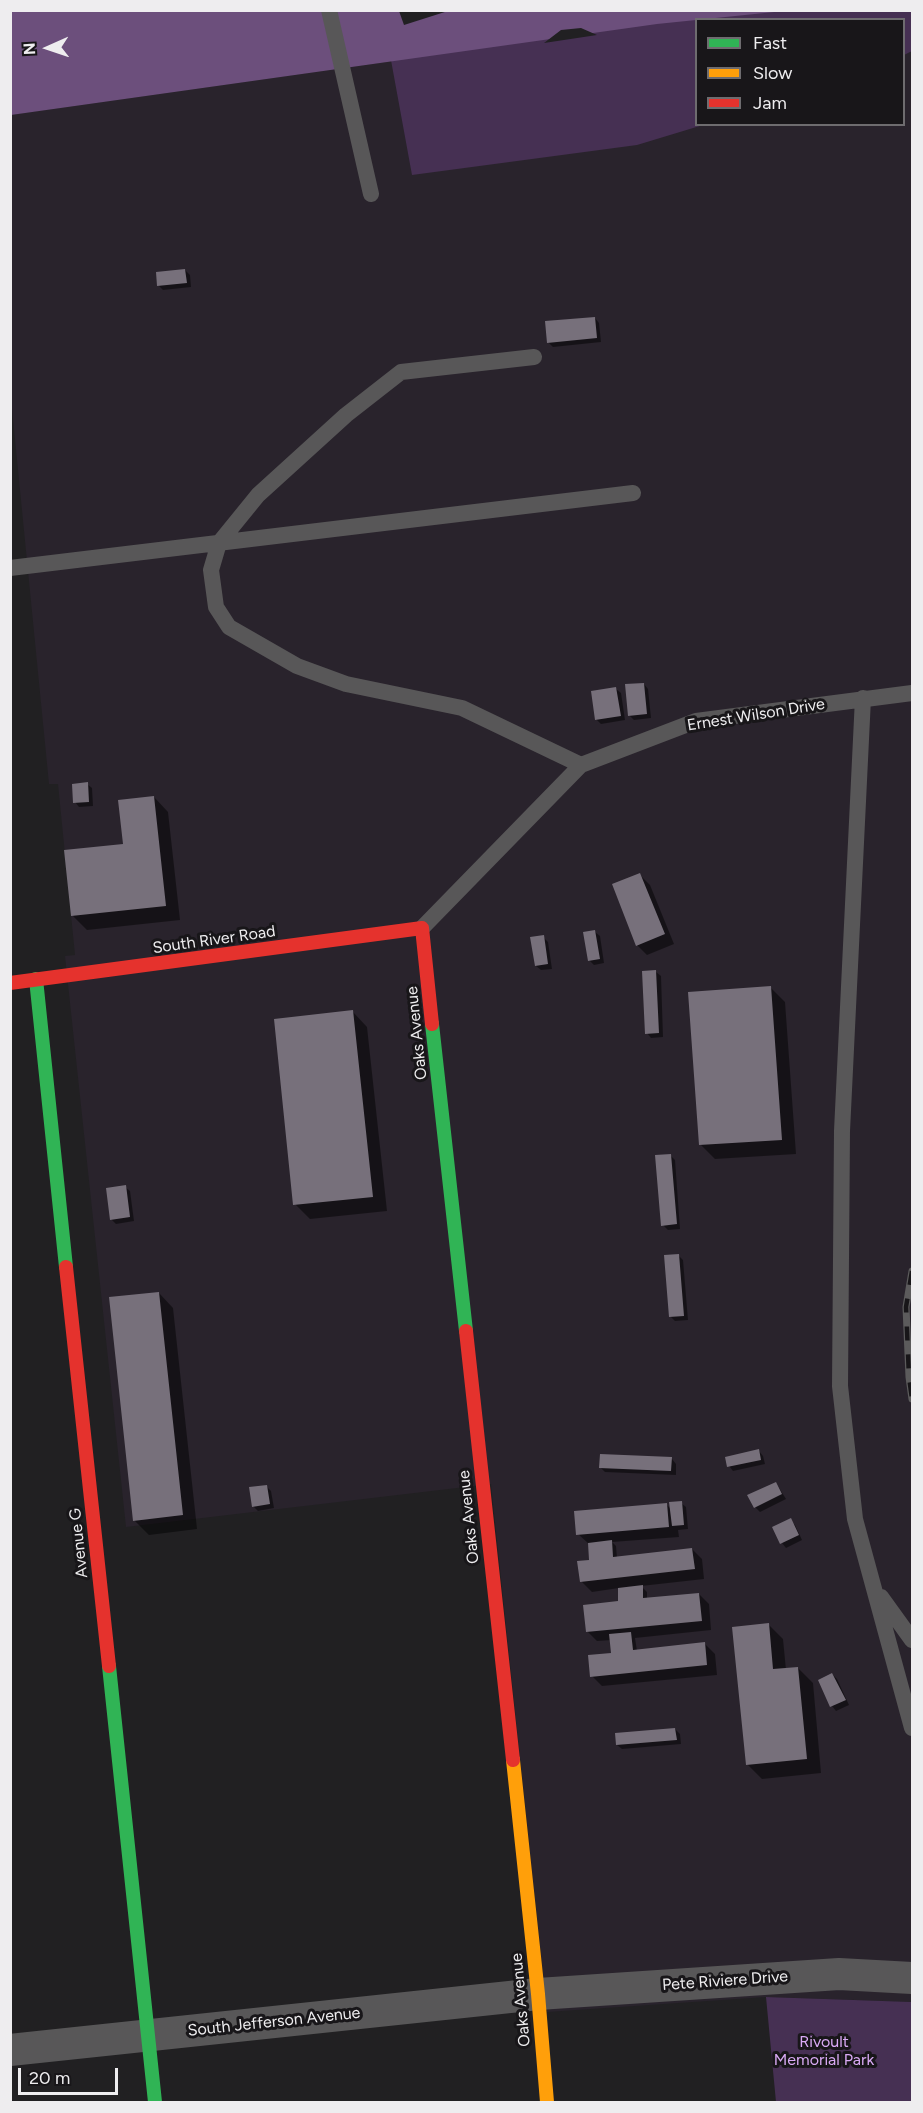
<!DOCTYPE html>
<html>
<head>
<meta charset="utf-8">
<style>
	body { margin:0 }
	#map { position:relative; width:923px; height:2113px; overflow:hidden; background:#212022; font-family:Figtree,sans-serif }
	canvas { display:block }
	.frame { position:absolute; inset:0; border:12px solid #eeedef; pointer-events:none }
	.legend { position:absolute; left:695px; top:18px; width:210px; height:108px; box-sizing:border-box; background:#181619; border:2px solid #6e6c6f; margin:0; padding:8px 10px; list-style:none; font-size:18px; color:#eeedef }
	.legend li { display:flex; align-items:center; gap:12px; height:30px }
	.legend b { width:30px; border:2px solid #6e6c6f }
	.north { position:absolute; left:18px; top:18px; width:60px; height:60px; -webkit-text-stroke:4px #181619; paint-order:stroke; rotate:267deg; font-size:16px; font-weight:700; line-height:24px; text-align:center; color:#eeedef }
	.north::after { content:''; display:block; margin:auto; width:21px; height:27px; background:#eeedef; clip-path:polygon(50% 0,100% 100%,50% 72%,0 100%) }
	.scale { position:absolute; left:18px; top:2068px; width:100px; height:27px; box-sizing:border-box; border:3px solid #eeedef; border-top:0; padding-left:8px; font-size:18px; line-height:21px; white-space:nowrap; color:#eeedef; -webkit-text-stroke:4px #181619; paint-order:stroke }
</style>
</head>
<body>
<div id="map">
<canvas width="923" height="2113"></canvas>
<div class="frame"></div>
<ul class="legend">
<li><b style="height:8px;background:#30b455"></b>Fast</li>
<li><b style="height:8px;background:#ff9f0a"></b>Slow</li>
<li><b style="height:8px;background:#e5322d"></b>Jam</li>
</ul>
<div class="north">N</div>
<div class="scale">20 m</div>
</div>
<script>
const g = document.querySelector('canvas').getContext('2d');
g.lineJoin = 'round';
function paint(path, color) { g.fillStyle = color; g.fill(path, 'evenodd'); }
function stroke(path, color, width, dash) { g.strokeStyle = color; g.lineWidth = width; g.lineCap = dash ? 'butt' : 'round'; g.setLineDash(dash || []); g.stroke(path); }
function write(font, color, halo, rows, align = 'center') {
  g.font = font + ' Figtree,sans-serif'; g.lineWidth = 6; g.setLineDash([]); g.textBaseline = 'middle'; g.strokeStyle = halo; g.fillStyle = color; for (const [text, x, y, turn = 0] of rows) {
    g.save(); g.translate(x, y); g.rotate((+turn || 0) * Math.PI / 180); g.textAlign = isNaN(turn) ? turn : align; if (halo) g.strokeText(text, 0, 0); g.fillText(text, 0, 0); g.restore();
  }
}
const built = new Path2D(`
	M784 10 912 11V2002L766 1997 547 2012 491 1484 126 1527 65 956 75 955 58 784H49L11 399 10 115 657 24 696 124H904V20Z`);
const green = new Path2D(`
	M382 11H912V51L904 55V20H696V124L703 125 637 145 412 175Z
	M766 1997 912 2002V2102H776Z`);
const water = new Path2D(`
	M10 11H784L657 24 11 115Z`);
const pier = new Path2D(`
	M399 11V10L448 11 404 25Z
	M581 28 597 35 544 43 561 30Z`);
const shadow = new Path2D(`
	M185 270 190 275 191 287 163 290 159 286Z
	M595 318 599 323 601 342 553 347 548 342Z
	M644 684 648 689 651 718 634 720 629 715Z
	M616 689 621 693 625 720 601 724 596 719Z
	M87 784 92 788 93 806 79 807 75 802Z
	M154 797 168 812 180 920 87 930 73 916 125 845Z
	M640 875 650 885 674 944 647 955 637 945Z
	M595 932 600 936 604 963 594 965 589 960Z
	M543 937 548 942 552 969 541 970 536 966Z
	M656 972 661 976 663 1037 651 1038 647 1033Z
	M771 988 785 1002 796 1154 715 1159 701 1145Z
	M353 1012 367 1027 387 1211 310 1219 295 1204Z
	M670 1155 675 1160 680 1229 668 1230 663 1225Z
	M125 1187 130 1191 134 1221 116 1224 111 1219Z
	M678 1255 683 1260 688 1320 675 1321 670 1316Z
	M159 1293 173 1308 197 1529 149 1535 134 1520Z
	M759 1451 763 1456 765 1464 733 1471 729 1466Z
	M672 1459 676 1464V1475L605 1472 600 1467Z
	M776 1483 786 1499 760 1512 755 1507Z
	M267 1487 271 1491 274 1508 258 1511 253 1506Z
	M681 1503 686 1507 688 1529 678 1530 679 1537 612 1542 616 1546 617 1558 692 1549 702 1559 704 1579 641 1586 647 1592V1599L699 1594 709 1604 711 1630 635 1638 637 1651 705 1644 715 1654 717 1675 602 1686 592 1676 613 1654 612 1640 597 1641 587 1631 622 1602 619 1588 592 1592 582 1582 591 1561 589 1544 578 1534 666 1504 671 1509Z
	M790 1520 795 1525 802 1540 786 1548 782 1543Z
	M769 1625 783 1639 786 1670 798 1668 813 1683 821 1773 762 1779 747 1764Z
	M832 1674 837 1679 849 1705 836 1711 832 1706Z
	M675 1729 680 1734 681 1744 622 1749 617 1745Z`);
const building = new Path2D(`
	M185 269 187 283 157 286 156 272Z
	M595 317 597 338 547 343 545 321Z
	M644 683 647 714 628 716 625 684Z
	M616 687 621 716 595 720 591 691Z
	M88 782 89 802 73 803 72 784Z
	M154 796 166 906 71 916 64 850 123 844 118 800Z
	M640 873 665 934 636 946 612 884Z
	M595 930 600 959 588 961 583 932Z
	M544 935 548 964 535 966 530 937Z
	M656 970 659 1033 645 1034 642 971Z
	M771 986 782 1140 699 1145 688 992Z
	M353 1010 373 1197 293 1205 274 1019Z
	M671 1154 677 1224 661 1226 655 1155Z
	M126 1185 130 1217 110 1220 106 1188Z
	M679 1254 684 1316 669 1317 664 1255Z
	M159 1292 183 1515 133 1521 109 1297Z
	M759 1449 761 1460 727 1467 725 1457Z
	M600 1454 672 1457 671 1471 599 1468Z
	M776 1482 782 1494 754 1508 747 1495Z
	M267 1485 270 1504 252 1507 249 1487Z
	M682 1501 684 1525 672 1526 669 1502Z
	M667 1503 669 1527 576 1535 574 1511Z
	M791 1518 799 1535 780 1544 772 1527Z
	M612 1540 613 1557 692 1548 695 1569 580 1582 577 1561 589 1560 588 1543Z
	M643 1585V1598L699 1593 702 1621 586 1632 583 1605 618 1601V1588Z
	M769 1623 773 1669 798 1667 807 1759 746 1765 732 1627Z
	M631 1632 633 1650 705 1642 707 1665 590 1677 588 1655 611 1653 609 1634Z
	M832 1673 846 1700 830 1707 818 1680Z
	M675 1728 677 1740 616 1745 615 1733Z`);
const lane = new Path2D(`
	M329 10 371 194
	M534 357 401 372 346 415 258 495 219 543 211 570 216 607 229 627 297 666 346 684 462 708 581 765
	M10 568 633 493
	M863 698 842 1131 840 1386 855 1519 912 1728
	M422 928 581 765 696 721 912 693
	M881 1597 912 1640`);
const street = new Path2D(`
	M10 2050 538 1994 839 1974 912 1978`);
const fast = new Path2D(`
	M36 979 66 1267
	M432 1024 466 1331
	M109 1666 155 2102`);
const slow = new Path2D(`
	M513 1760 538 1994 547 2102`);
const jam = new Path2D(`
	M10 983 422 928 432 1024
	M66 1267 109 1666
	M466 1331 513 1760`);
const rail = new Path2D(`
	M912 1271 906 1307 909 1377 912 1399`);
const streetNames = [
	["Ernest Wilson Drive",756,715,-9],
	["South River Road",214,940,-8],
	["Oaks Avenue",417,1033,-96],
	["Oaks Avenue",469,1517,-96],
	["Avenue G",79,1543,-96],
	["Pete Riviere Drive",725,1981,-4],
	["Oaks Avenue",521,2000,-95],
	["South Jefferson Avenue",274,2022,-6]
];
const parkNames = [
	["Rivoult",824,2042],
	["Memorial Park",824,2060]
];
paint(built, '#29232c');
paint(green, '#463053');
paint(water, '#6c4f7c');
paint(pier, '#212022');
paint(shadow, '#0007');
paint(building, '#77707b');
stroke(lane, '#585758', 16);
stroke(street, '#585758', 32);
stroke(fast, '#30b455', 14);
stroke(slow, '#ff9f0a', 14);
stroke(jam, '#e5322d', 14);
stroke(rail, '#5c5b5c', 7);
stroke(rail, '#181619', 4.5, [14]);
write('16px', '#eeedef', '#181619', streetNames);
write('16px', '#d9a9f4', '#181619', parkNames);
</script>
</body>
</html>
